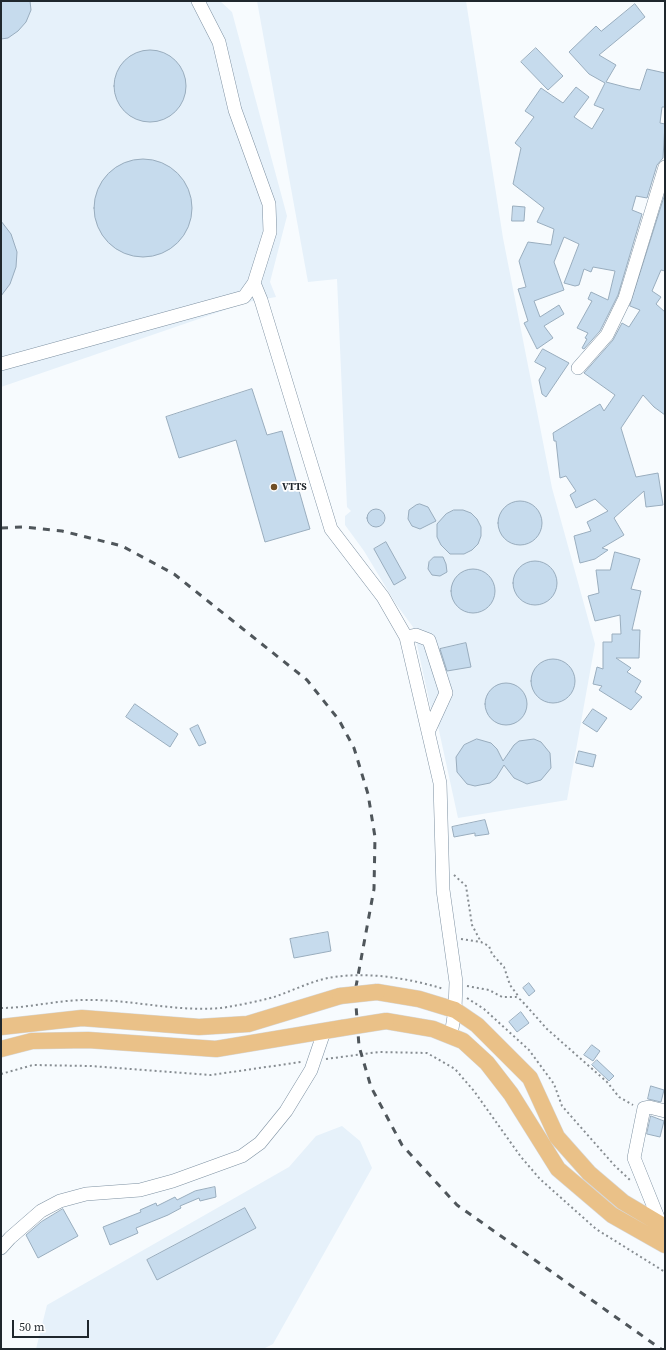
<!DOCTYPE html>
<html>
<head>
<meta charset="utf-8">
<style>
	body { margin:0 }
	#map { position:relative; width:666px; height:1350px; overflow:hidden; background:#f7fbfe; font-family:"Source Serif 4",serif }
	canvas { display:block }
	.frame { position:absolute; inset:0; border:2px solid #1f272d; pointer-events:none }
	.scale { position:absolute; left:12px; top:1320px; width:77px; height:18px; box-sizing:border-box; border:2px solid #1f272d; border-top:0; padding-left:5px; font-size:12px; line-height:14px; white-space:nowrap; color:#1f272d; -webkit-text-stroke:3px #fff; paint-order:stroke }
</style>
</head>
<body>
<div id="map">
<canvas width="666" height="1350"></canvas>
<div class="frame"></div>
<div class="scale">50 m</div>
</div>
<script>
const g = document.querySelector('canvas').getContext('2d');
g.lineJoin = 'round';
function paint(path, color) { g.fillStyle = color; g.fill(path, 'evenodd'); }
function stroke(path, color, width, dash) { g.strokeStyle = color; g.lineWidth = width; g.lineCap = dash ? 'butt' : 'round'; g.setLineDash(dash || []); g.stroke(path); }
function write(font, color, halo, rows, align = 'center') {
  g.font = font + ' "Source Serif 4",serif'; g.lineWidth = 3.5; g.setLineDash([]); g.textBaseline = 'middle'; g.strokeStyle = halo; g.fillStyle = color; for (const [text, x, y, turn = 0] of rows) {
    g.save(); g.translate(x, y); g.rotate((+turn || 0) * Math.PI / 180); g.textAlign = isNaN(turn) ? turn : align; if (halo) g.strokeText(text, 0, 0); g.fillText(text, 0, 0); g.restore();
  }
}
const built = new Path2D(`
	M1 1H220L232 12 287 216 270 282 276 297 248 302 1 387Z
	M257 1H466L503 238 552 488 595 644 567 800 458 818 438 726 437 712 431 709 417 645 418 641 413 627 396 604 364 551 345 525V516L351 511 347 507 337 279 308 282Z
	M342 1126 360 1141 372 1168 273 1344 263 1349H36L47 1305 289 1167 316 1136Z`);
const building = new Path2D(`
	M1 1H30L31 10 26 22 18 31 8 38 1 39Z
	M635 4 645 17 599 55 616 65 606 82 629 88 640 90 647 69 665 73V107H662L660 123 665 124 663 158 657 165 647 198 636 196 632 210 642 214 618 295 600 331 584 349 582 348 587 339 585 338 588 333 577 328 592 301 588 299 591 292 608 300 615 271 593 267 591 272 584 269 579 285 575 286 564 283 579 244 564 237 554 262 564 290 534 301 540 317 559 305 564 314 544 326 553 338 537 349 524 323 528 321 518 289 526 287 519 261 528 242 551 245 554 229 537 222 544 208 513 184 521 148 515 143 534 117 525 111 541 88 563 103 576 87 589 97 574 117 592 129 604 109 594 105 605 83 589 74 569 52 596 26 601 31Z
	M536 48 563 76 548 90 521 62Z
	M114 86a36 36 0 1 1 72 0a36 36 0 1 1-72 0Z
	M94 208a49 49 0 1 1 98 0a49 49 0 1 1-98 0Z
	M665 194V271L661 270 652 291 661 297 656 304 665 312V415L654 407 643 395 621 428 636 477 658 473 663 505 646 507 644 491 614 518 624 535 602 548 608 550 595 559 580 563 574 536 591 531 587 522 608 511 595 499 576 508 570 495 576 491 566 476 560 478 556 441H554L553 433 600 404 604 411 615 395 584 373 613 340 622 323 629 327 640 310 630 306Z
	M513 206 525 207 524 221H512Z
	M1 221 11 234 17 252 16 267 10 284 1 296Z
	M543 349 569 363 546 397 542 394 539 380 546 368 535 362Z
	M252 389 267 435 282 431 310 529 265 542 236 440 179 458 166 417Z
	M498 523a22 22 0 1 1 44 0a22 22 0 1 1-44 0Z
	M420 504 428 507 436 521 420 529 412 526 408 519 409 510 416 505Z
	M367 518a9 9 0 1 1 18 0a9 9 0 1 1-18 0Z
	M454 510H463L471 513 477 519 481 527V536L478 544 472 550 464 554H450L441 545 437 537V524L446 514Z
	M386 542 406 578 394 585 374 549Z
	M615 552 640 559 631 589 641 591 632 630H640L639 658H616L631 668 627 672 641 681 635 692 642 697 631 710 599 690 602 686 593 684 597 667 603 669V642H612V634H621L620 615 595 621 588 596 599 593 596 570H610Z
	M434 557H443L446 564 447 572 440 576 432 575 428 569 429 562Z
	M513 583a22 22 0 1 1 44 0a22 22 0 1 1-44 0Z
	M451 591a22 22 0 1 1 44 0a22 22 0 1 1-44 0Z
	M466 643 471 667 447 671 440 649Z
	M531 681a22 22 0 1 1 44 0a22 22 0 1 1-44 0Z
	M485 704a21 21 0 1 1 42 0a21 21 0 1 1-42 0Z
	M135 704 178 734 170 747 126 717Z
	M593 709 607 718 597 732 583 723Z
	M198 725 206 743 199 746 190 729Z
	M477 739 491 743 497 749 503 761 514 745 519 741 534 739 541 742 550 753 551 768 541 780 527 784 514 778 504 765 496 778 490 783 475 786 467 784 457 772 456 757 464 745Z
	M579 751 596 755 593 767 576 763Z
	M485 820 489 834 475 836V833L454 837 452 827Z
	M328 932 331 951 294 958 290 939Z
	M529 983 535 991 529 996 523 988Z
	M521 1012 529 1023 517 1032 509 1022Z
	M592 1045 600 1051 593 1061 584 1055Z
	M597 1060 614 1076 609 1081 592 1065Z
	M651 1086 664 1090 661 1102 648 1099Z
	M651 1116 664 1121 660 1137 647 1134Z
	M215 1187 216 1197 200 1201 199 1198 180 1206 181 1208 168 1215 136 1228 138 1233 110 1245 103 1227 141 1212 140 1210 156 1203 157 1206 175 1197 177 1200 195 1191Z
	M245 1208 256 1228 157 1280 147 1260Z
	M63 1209 78 1236 38 1258 26 1235 41 1222Z`);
const path = new Path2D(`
	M454 875 466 886 472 925 481 942
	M461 939 481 942 489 946 492 954 504 967 510 985 519 997
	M467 986 489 990 502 997H516L521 1000 547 1029 607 1082 619 1097 633 1105
	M467 998 484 1009 529 1050 554 1084 562 1106 614 1165 630 1180
	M1 1008C31 1008 61 999 91 1000 134 1000 177 1012 221 1008 235 1006 260 1001 274 997 292 991 309 982 328 978 366 971 408 978 444 989
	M326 1059 379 1052 427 1053 455 1069 474 1091 521 1157 540 1179 596 1229 665 1272
	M1 1074 33 1065 91 1066 211 1075 301 1062`);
const minor = new Path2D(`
	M254 283 261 300 331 529 383 597 406 637 440 783 443 890 456 982 455 1010 451 1035
	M1 364 244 297 254 283 270 232 269 204 235 110 219 42 198 1
	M578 368 607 335 625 298 665 167
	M406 637 416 635 429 640 446 693 429 730
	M661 1225 634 1158 644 1108 649 1107 665 1111
	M1 1248 10 1238 41 1211 60 1201 86 1194 140 1190 173 1181 242 1156 260 1143 286 1111 311 1070 324 1032`);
const major = new Path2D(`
	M377 992 419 999 455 1010 477 1025 530 1078 557 1137 589 1173 623 1202 665 1227
	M386 1021 433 1029 463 1041 487 1063 511 1094 558 1169 612 1215 665 1245
	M1 1027 82 1018 199 1027 248 1024 340 996
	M1 1049 32 1041 88 1040 216 1049 342 1028`);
const rail = new Path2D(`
	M1 528 23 527 62 531 122 546 174 574 307 680 339 720 354 748 368 794 375 837 374 889 355 992 359 1046 371 1087 402 1145 457 1205 661 1349`);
const majorBridge = new Path2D(`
	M340 996 377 992
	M342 1028 386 1021`);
const markers = [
	[274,487,4,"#6f4e25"]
];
const poiNames = [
	["VTTS",282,487]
];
paint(built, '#e6f1fa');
paint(building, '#c6dbed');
stroke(building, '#99adbe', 1);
stroke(minor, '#7e91a2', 14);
stroke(major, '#d7d8d9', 17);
stroke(path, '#878d92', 2, [2, 3]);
stroke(minor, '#fff', 13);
stroke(major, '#eac188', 16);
stroke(rail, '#4f565b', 3, [7, 7]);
stroke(majorBridge, '#d7d8d9', 17, []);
stroke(majorBridge, '#eac188', 16);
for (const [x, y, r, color] of markers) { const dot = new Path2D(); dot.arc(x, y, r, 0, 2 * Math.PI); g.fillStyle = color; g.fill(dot); stroke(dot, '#fff', 1.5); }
write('bold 10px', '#1f272d', '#fff', poiNames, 'left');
</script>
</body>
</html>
